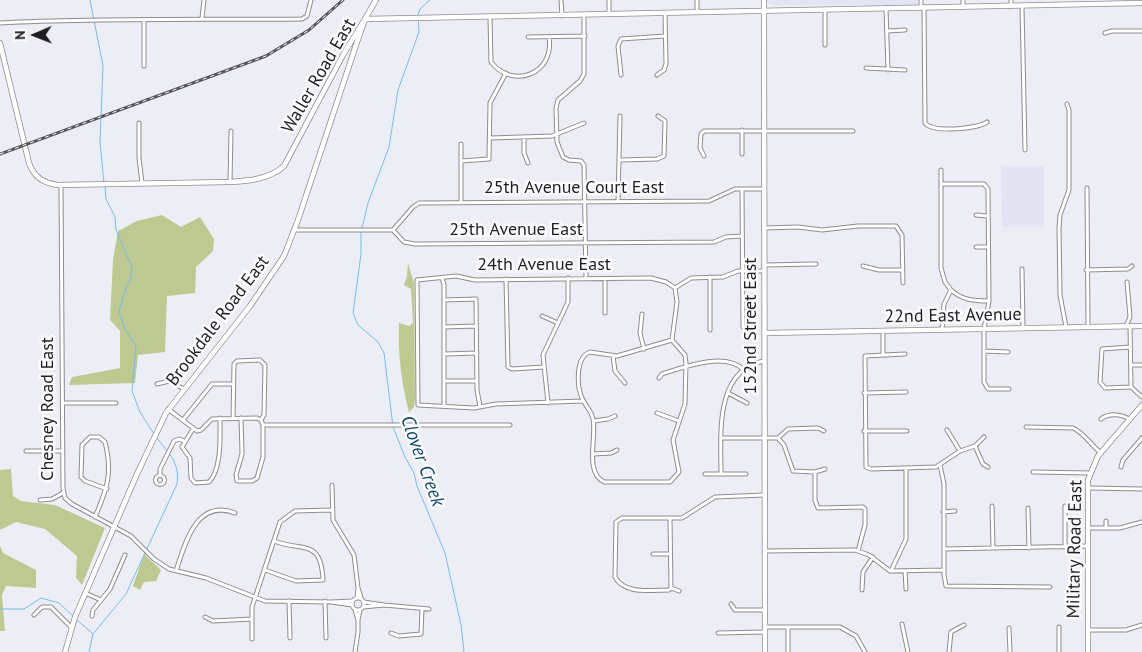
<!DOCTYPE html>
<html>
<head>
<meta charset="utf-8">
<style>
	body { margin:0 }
	#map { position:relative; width:1142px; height:652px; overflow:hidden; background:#edeef5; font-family:"PT Sans",sans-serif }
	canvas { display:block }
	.north { position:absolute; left:10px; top:10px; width:50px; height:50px; -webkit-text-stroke:4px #fbfcff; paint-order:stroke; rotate:269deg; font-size:14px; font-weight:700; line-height:20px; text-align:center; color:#1e1f21 }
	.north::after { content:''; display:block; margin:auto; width:18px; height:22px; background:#1e1f21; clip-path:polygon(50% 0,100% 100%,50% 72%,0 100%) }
</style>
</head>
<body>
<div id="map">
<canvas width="1142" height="652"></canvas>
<div class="north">N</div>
</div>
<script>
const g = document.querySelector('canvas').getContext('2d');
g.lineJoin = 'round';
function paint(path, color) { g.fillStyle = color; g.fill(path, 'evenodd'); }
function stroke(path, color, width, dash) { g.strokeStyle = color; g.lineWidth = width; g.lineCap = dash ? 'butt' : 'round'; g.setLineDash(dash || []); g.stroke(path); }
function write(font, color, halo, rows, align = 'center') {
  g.font = font + ' "PT Sans",sans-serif'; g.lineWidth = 5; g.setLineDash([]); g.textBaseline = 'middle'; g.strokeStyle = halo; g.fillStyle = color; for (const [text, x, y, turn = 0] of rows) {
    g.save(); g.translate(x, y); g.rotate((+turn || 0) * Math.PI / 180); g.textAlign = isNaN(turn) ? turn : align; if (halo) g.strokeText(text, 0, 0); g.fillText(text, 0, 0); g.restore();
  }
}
const built = new Path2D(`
	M766 0H918V5H771Z
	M1001 166H1044V227H1002Z`);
const green = new Path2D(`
	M162 215 181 227 200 217 214 239 213 251 196 267 195 293 167 296 165 352 138 355 135 383 69 385 72 377 120 368V331L110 320 113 260 118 231 137 221Z
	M408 263 414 283 415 399 414 407 409 412C401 382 398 354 399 323L409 326 413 323 411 289 404 285 407 276Z
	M11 469 13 496 21 501 55 505 105 528 82 585 76 578 77 556 45 529 16 522 0 530V470Z
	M0 546 3 553 36 570V588L6 586 2 595 5 631H0Z
	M144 554 161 570 156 581 144 582 140 590 133 586Z`);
const stream = new Path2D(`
	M90 0 103 66 100 142 104 183
	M105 187 106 199 115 217 116 230 132 267 131 278 125 290 119 312 125 329 136 346 132 391 140 412 154 434
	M362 228 368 203 389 147 398 90 419 32 418 15 420 9 430 0
	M361 232V254L353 313 358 325 378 342 384 353 393 427 405 457 414 473 417 486 445 553 461 625 464 652
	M0 609H24L41 598 59 603 73 616
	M76 619 93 634
	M89 652 93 634 126 594 177 484C180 462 169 454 156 437`);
const street = new Path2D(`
	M561 0 562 16
	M697 0V12
	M921 0V7
	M1011 6V0
	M1022 6 1025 150
	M924 7 925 123C933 133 977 129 987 122
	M963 7V0
	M886 8 888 70
	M609 14V0
	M584 16V74L580 81 558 100 556 108 557 142 563 157 569 160 581 161 584 165 586 279
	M202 18 204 0
	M490 18 491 62C513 90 555 74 549 37
	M144 21V66
	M0 23C101 18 202 20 302 19L307 16 311 0
	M887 31 905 30
	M1105 33 1112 31H1142
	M528 37 585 36
	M825 45V10
	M866 68 905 70
	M621 75 618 46 621 39 665 36
	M657 75 664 70 666 64 665 13
	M139 123V158L142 183
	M742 130V154
	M524 137V153L528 163
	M490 138 552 136 584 123
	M461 144V202
	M704 156 700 148 701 134 704 131H853
	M621 160 657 159 664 156 665 121 658 116
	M461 161 489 159 490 103 506 73
	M941 170V268L945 282 951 290 944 304 942 330
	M230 182 231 131
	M941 184H984L988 189 989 301 984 329V382L988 389H1009
	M61 185 63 488 65 498 72 504 131 536 154 559 169 569 206 578 265 601 331 602
	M1087 188 1088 327
	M742 189 743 327
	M618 202 620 116
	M976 215 988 216
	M764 228 798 227 822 230 858 226H896L902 235 903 283
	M294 230H393
	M393 230 413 207 419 203 709 201 735 189H764
	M393 230 404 242 415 244 714 242 726 237 742 236
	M976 247H988
	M764 265 816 264
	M863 266 879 270H902
	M1022 269 1023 328
	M1086 270 1128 269 1132 266
	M442 278 444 285V406
	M506 279 508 367 512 369 544 367
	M605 279V313
	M675 288 691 278 723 277 738 271H764
	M951 290C962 300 974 301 989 301
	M444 300 476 299 477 390 480 406
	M642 314 640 333 644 349
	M542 316 558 323
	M1126 326 1130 317 1127 282
	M1130 326 1131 387
	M444 327 476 326
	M1066 327 1060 295 1059 228 1060 215 1069 190V110L1067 104
	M710 330V277
	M883 331V354
	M1130 347 1102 349 1100 382 1105 388 1131 387 1142 397
	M984 351 1008 352
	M445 354 477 353
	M905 354 865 356 866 467 871 469 936 467 960 451 975 446 984 437
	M613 356 615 371 625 383
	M1131 365H1142
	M659 378 662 374C684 367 725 351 744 370
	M445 381H477
	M157 384 169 381 184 389
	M728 393 747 403
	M864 393 906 392
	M583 401 496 404 474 408 418 405 417 280 456 276 475 280 651 278 666 282 675 288 677 302 672 340 685 355 686 363 685 404 673 440 679 472 670 482H604C584 472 597 437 593 419 592 411 585 406 582 398 577 387 575 357 590 352L617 356 672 340
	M63 403H116
	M548 403 543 355 568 302V278
	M168 409 197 431 201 430 212 419 257 418 261 420 263 425
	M657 413 679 421
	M233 418 234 364 237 361 260 360 265 365 264 415 261 420
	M241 418 242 454 236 475 237 481H252L257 478 263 457V425
	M1101 419C1109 413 1121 414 1129 419
	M183 420 212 384H233
	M594 421 608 419 615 416
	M263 425H510
	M1026 427 1073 428C1084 433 1091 445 1101 453
	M193 429 182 447 190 458 191 478 195 483 209 482C222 469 220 436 220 418
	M947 430 960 451
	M864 431H907
	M721 438H778
	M778 438 784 445 793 471 815 472 825 469
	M778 438 788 429 818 428 824 431
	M975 446 983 464 988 467
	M26 451H63
	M594 454 611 453 617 450
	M940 465 944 484V575L946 586 1050 587
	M1121 467 1123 460 1142 438
	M815 472V500L818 508 863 507 865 509V525L858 551
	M1033 472 1090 473
	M721 473C721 436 714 370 764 361
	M705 474H746
	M160 475V469L174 441 179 439 184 441
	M155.5 480a4.5 4.5 0 1 1 9 0a4.5 4.5 0 1 1-9 0Z
	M332 485 333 520 354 555 358 588
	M1088 488 1142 489
	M40 500 52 499 63 493
	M992 506 993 548
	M1065 506V547
	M1028 508 1029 548
	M943 512 955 511
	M95 517C107 489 113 473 105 442L99 437H90L82 445 81 477 85 481 107 489
	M670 518 671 588
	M1088 528H1120L1142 522
	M1106 528V521
	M944 549 1088 546
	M765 551 855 550 869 555 890 571 944 570
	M653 554H670
	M265 570 296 581 323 580C321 538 303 552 274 541
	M176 571C185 544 196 498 235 513
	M891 571 906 539V469
	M905 571 906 589
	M862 590 863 572 873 557
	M679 591 671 588 669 590C651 590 625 595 615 577L616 522 622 518H682L715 497 765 495
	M85 593 101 600
	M352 604a6 6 0 1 1 12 0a6 6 0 1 1-12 0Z
	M357 598 358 588 361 598
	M289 601 290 638
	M325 601 326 638
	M731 604 735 610H765
	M352 605 331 602 352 601
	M384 605 429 609
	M363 607 384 605 364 602
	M355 610 358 620 360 610
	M34 615 42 607H51L71 627
	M92 616 93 610 110 589 125 555
	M205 617 213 621 252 619
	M902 624 908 652
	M765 627H840L856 636 865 652
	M788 627V652
	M1059 627V652
	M1009 628 1010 652
	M1088 630H1126L1142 625
	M391 633 399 636 421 634 422 609
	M718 633 765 632
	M252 639V607L280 522 295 511 332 510
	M355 652 358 632V620
	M949 652 951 632 964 625`);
const secondary = new Path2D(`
	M764 0 765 652
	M0 43 29 163C34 177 43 183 58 185L230 182C248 181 270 179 284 166L343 55 365 19 1142 3
	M765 333 1142 326
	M65 652 75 617 137 474 166 413 250 306 284 256 298 220 355 48 365 19 376 0
	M1088 652V480L1098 456 1142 405`);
const rail = new Path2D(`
	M0 154 266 56 309 30 343 0`);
const streetNames = [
	["Waller Road East",319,76,-60],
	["25th Avenue Court East",574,188],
	["25th Avenue East",516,230],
	["24th Avenue East",544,265],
	["22nd East Avenue",953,316,-1],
	["Brookdale Road East",218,321,-53],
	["152nd Street East",751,326,-90],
	["Chesney Road East",48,409,-90],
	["Military Road East",1075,549,-89]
];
const waterNames = [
	["Clover Creek",422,461,70]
];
paint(built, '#e4e5f4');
paint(green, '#bdc990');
stroke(stream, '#76bce9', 1);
stroke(street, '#8c8c93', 5);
stroke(secondary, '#8c8c93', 6);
stroke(street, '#fff', 3);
stroke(secondary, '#fff', 4.5);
stroke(rail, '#545558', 3);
stroke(rail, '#fbfcff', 1, [4]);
write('18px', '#1e1f21', '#fbfcff', streetNames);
write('italic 19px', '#0f4765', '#fbfcff', waterNames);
</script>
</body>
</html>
